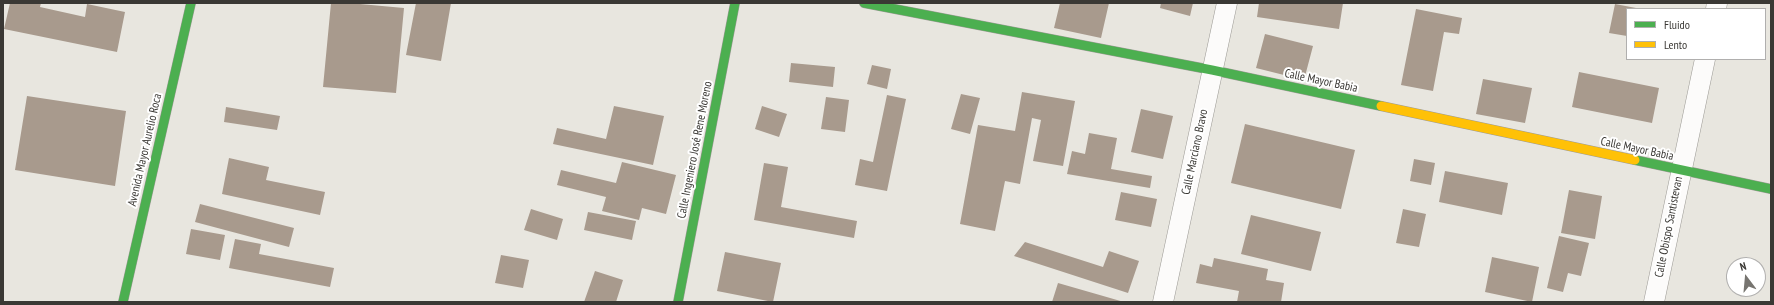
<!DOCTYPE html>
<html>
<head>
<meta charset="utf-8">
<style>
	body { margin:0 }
	#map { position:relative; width:1774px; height:305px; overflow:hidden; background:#e8e6df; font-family:"PT Sans Narrow",sans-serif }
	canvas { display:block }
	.frame { position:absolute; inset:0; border:4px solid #3a3834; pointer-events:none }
	.legend { position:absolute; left:1626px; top:8px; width:140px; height:52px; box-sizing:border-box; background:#fff; border:1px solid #b0afae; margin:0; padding:5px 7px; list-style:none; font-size:12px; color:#3a3834 }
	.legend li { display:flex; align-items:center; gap:8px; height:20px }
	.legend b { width:20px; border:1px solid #b0afae }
	.north { position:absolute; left:1726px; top:257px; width:40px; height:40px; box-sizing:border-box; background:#fff; border:1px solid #b0afae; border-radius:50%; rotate:344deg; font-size:11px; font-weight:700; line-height:16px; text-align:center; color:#3a3834 }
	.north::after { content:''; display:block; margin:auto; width:14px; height:18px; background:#777570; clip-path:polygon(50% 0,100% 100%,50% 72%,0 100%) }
</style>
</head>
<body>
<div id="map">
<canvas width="1774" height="305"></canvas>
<div class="frame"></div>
<ul class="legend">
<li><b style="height:5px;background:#4caf50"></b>Fluido</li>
<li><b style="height:5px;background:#ffc107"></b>Lento</li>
</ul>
<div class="north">N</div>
</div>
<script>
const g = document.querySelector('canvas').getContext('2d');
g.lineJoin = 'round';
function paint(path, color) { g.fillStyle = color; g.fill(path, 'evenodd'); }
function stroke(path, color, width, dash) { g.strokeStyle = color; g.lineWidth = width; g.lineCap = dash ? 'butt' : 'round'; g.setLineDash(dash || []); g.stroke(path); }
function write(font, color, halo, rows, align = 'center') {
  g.font = font + ' "PT Sans Narrow",sans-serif'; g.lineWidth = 4; g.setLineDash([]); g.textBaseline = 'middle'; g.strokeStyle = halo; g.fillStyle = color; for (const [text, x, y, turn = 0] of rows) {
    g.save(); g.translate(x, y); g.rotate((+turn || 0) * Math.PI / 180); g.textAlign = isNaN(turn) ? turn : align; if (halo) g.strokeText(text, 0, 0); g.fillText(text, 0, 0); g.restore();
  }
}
const building = new Path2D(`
	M10 3H41L40 7 85 17 87 4 125 12 117 52 4 29Z
	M331 3H349L404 8 396 93 323 87Z
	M416 3H451L441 61 406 55Z
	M1060 3H1109L1101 38 1054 28Z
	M1161 3H1193L1190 16 1160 8Z
	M1259 3H1343L1339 29 1257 17Z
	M1615 4 1636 8 1627 9V36L1609 33Z
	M1416 9 1462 18 1459 34 1444 32 1433 91 1401 85Z
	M1265 34 1313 46 1304 80 1256 68Z
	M791 63 835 67 833 87 789 82Z
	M872 65 891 69 887 89 867 84Z
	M1579 72 1659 88 1652 123 1572 107Z
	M1483 79 1532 88 1525 123 1476 114Z
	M1022 92 1075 101 1063 166 1033 161 1041 120 1032 118 1020 184 1005 181 995 231 960 224 978 125 1015 131Z
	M961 94 980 98 970 134 951 129Z
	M887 95 906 99 887 191 855 185 860 159 873 162Z
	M27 96 126 111 115 186 15 170Z
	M826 97 849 100 845 132 821 129Z
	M614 106 664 116 653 165 553 144 557 128 606 139Z
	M762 106 787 114 779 137 755 129Z
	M226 107 280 116 277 130 224 122Z
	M1141 109 1173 116 1163 159 1131 152Z
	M1245 124 1355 150 1341 209 1231 183Z
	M1089 133 1117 138 1111 169 1152 176 1150 188 1067 174 1072 151 1085 154Z
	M229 158 269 167 266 180 325 192 320 215 222 194Z
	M1414 159 1435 163 1431 185 1410 181Z
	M622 162 676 175 666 214 642 208 639 220 602 211 606 197 557 185 561 170 616 183Z
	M764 163 788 167 781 207 857 221 854 238 754 220Z
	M1445 171 1508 183 1502 215 1439 202Z
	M1569 190 1602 196 1595 239 1561 233Z
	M1121 192 1157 199 1151 227 1115 220Z
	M200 204 294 228 289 247 195 222Z
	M531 209 563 219 557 240 524 230Z
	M1403 209 1426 214 1419 247 1396 243Z
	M588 212 636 221 632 240 584 230Z
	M1251 215 1321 232 1311 271 1241 254Z
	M191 229 225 235 220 260 186 254Z
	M1559 236 1589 243 1581 276 1568 273 1563 292 1547 288Z
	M235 239 261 244 259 254 334 268 330 287 229 268Z
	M1025 242 1103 267 1109 251 1139 261 1128 293 1014 256Z
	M725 252 781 263 773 302 717 291Z
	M501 255 529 260 523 288 495 283Z
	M1492 257 1539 267 1532 302 1485 292Z
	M1214 258 1268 269 1266 280 1284 283 1281 302H1237L1239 291 1196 283 1200 264 1212 267Z
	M595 271 623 280 616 302H584Z
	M1058 283 1124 302H1052Z`);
const street = new Path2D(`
	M1716 9 1717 3
	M1163 302 1227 3
	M1654 302 1705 59`);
const fast = new Path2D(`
	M864 3 1212 70 1381 106
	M1635 160 1771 189
	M123 302 191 3
	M678 302 735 3`);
const slow = new Path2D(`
	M1381 106 1635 160`);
const streetNames = [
	["Calle Mayor Babia",1321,81,12],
	["Calle Mayor Babia",1637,149,12],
	["Avenida Mayor Aurelio Roca",145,150,-77],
	["Calle Ingeniero José Rene Moreno",695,150,-79],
	["Calle Marciano Bravo",1195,152,-78],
	["Calle Obispo Santistevan",1669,227,-79]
];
paint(building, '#a89a8d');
stroke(street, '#9d9b96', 21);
stroke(fast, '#9d9b96', 10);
stroke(slow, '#9d9b96', 10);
stroke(street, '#fcfbfa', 20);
stroke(fast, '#4caf50', 9);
stroke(slow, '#ffc107', 9);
write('12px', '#3a3834', '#fff', streetNames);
</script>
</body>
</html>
